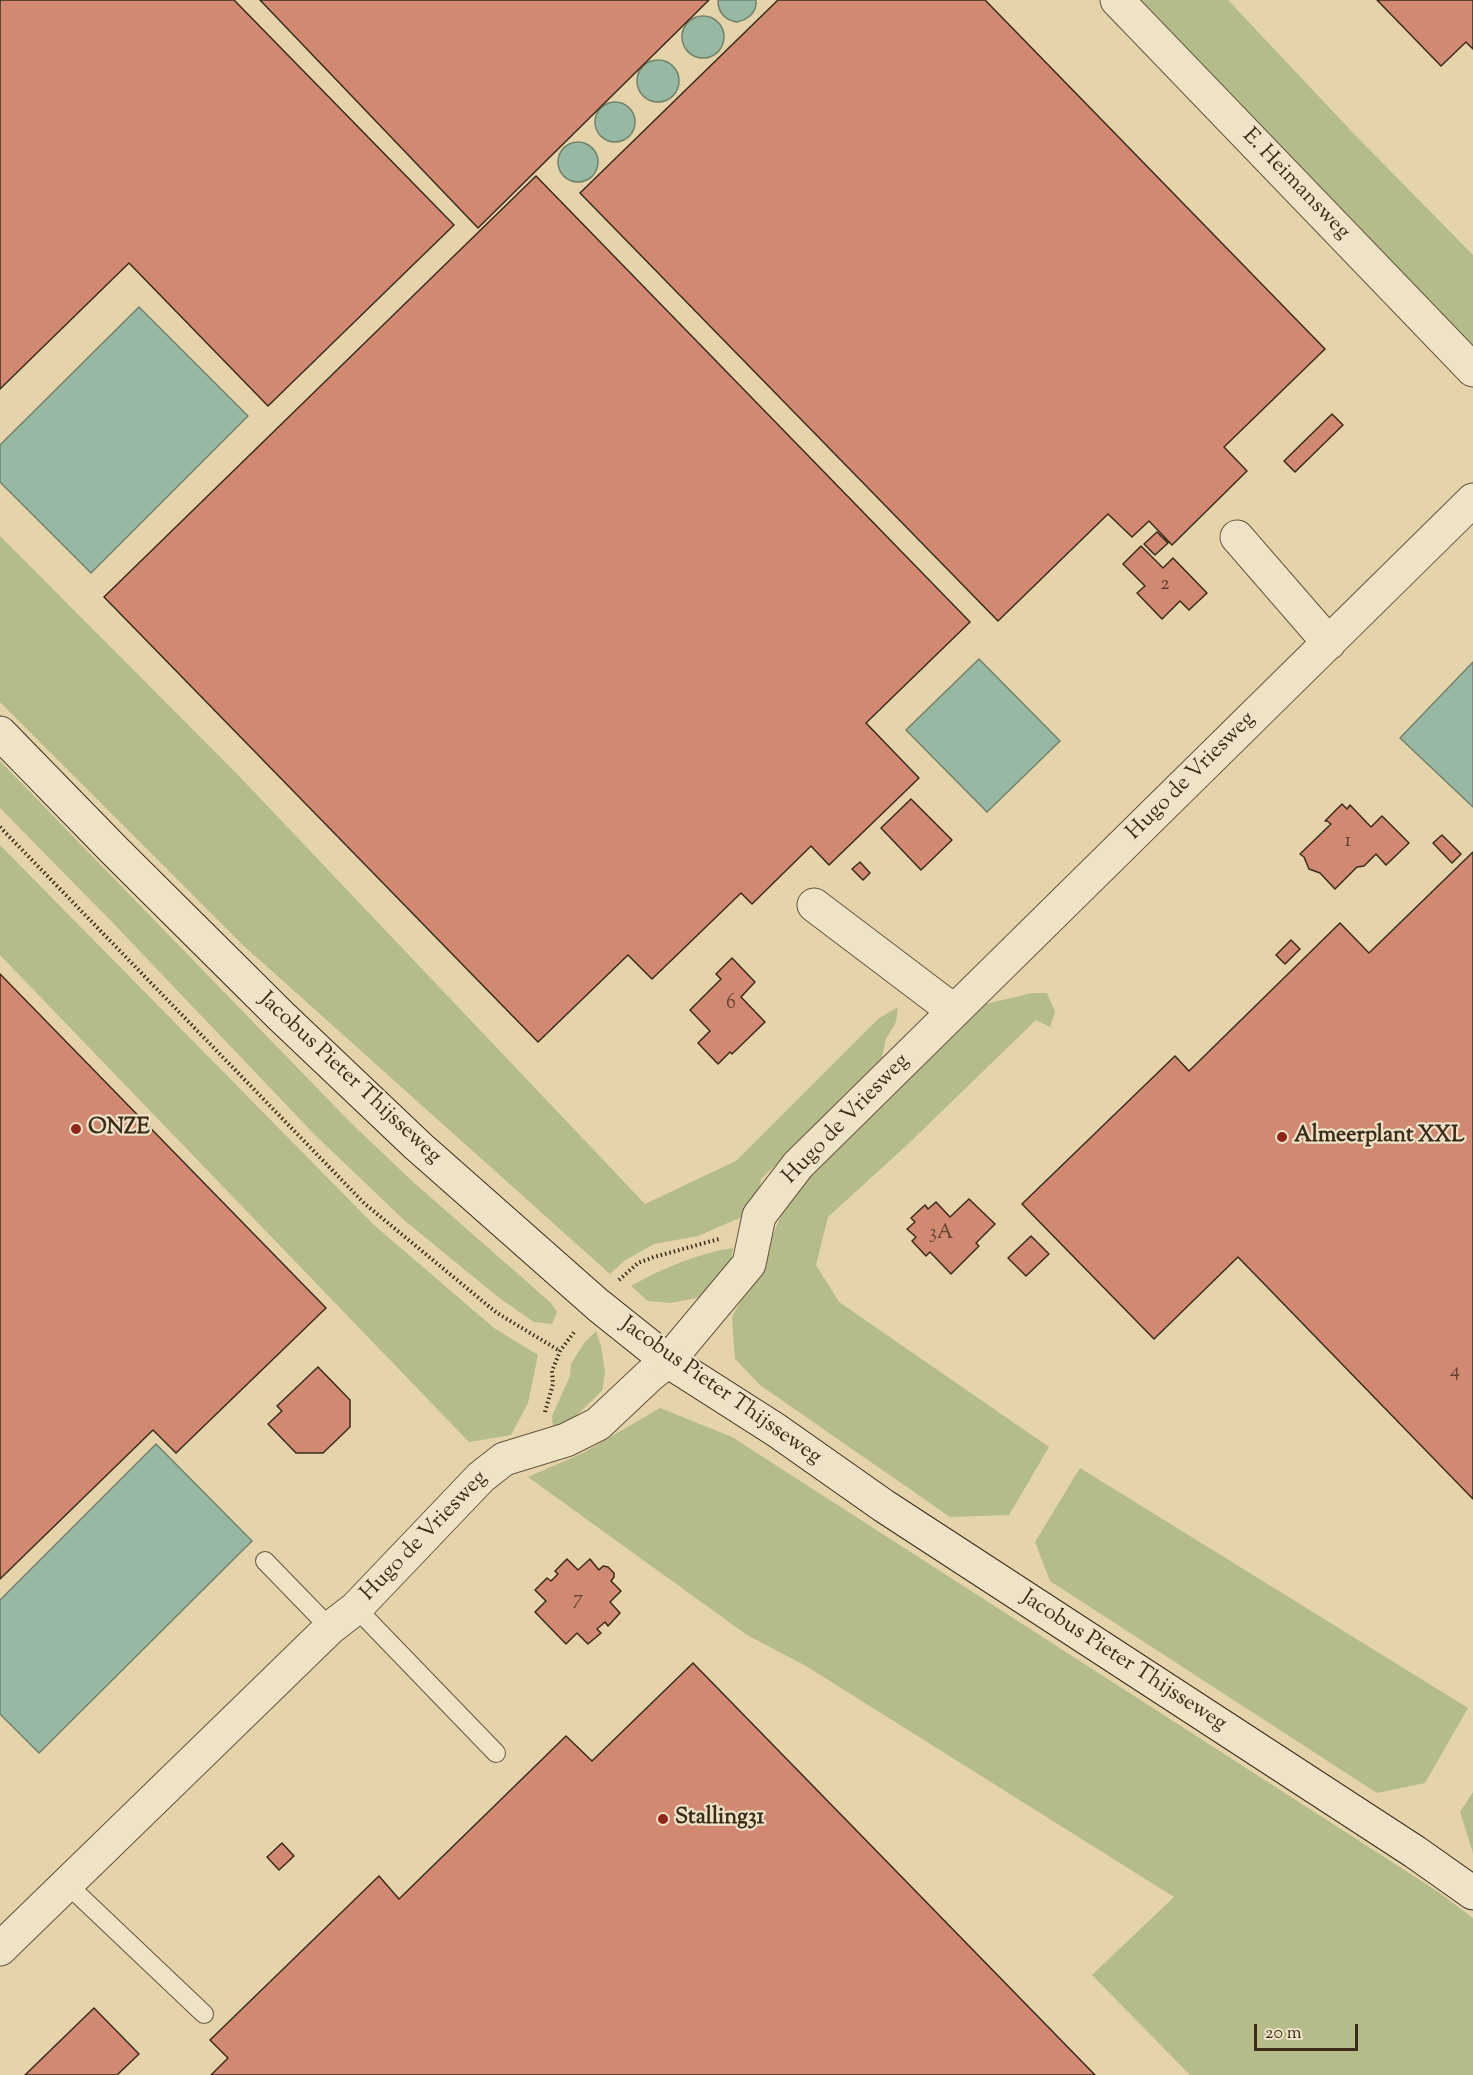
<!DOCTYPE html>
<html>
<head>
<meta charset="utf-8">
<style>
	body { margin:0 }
	#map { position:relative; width:1473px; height:2075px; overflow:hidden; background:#e5d3a9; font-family:"Sorts Mill Goudy",serif }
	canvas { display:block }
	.scale { position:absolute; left:1254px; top:2024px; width:104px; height:27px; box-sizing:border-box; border:3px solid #3b2c1a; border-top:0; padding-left:8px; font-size:18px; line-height:21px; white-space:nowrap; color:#3b2c1a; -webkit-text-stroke:4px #eee2c7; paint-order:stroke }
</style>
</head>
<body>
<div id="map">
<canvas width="1473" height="2075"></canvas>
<div class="scale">20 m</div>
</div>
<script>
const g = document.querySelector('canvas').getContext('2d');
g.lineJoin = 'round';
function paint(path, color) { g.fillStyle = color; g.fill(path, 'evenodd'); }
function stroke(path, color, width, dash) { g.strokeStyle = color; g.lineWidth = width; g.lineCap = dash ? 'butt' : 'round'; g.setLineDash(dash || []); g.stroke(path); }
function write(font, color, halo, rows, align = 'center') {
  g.font = font + ' "Sorts Mill Goudy",serif'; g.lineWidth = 4.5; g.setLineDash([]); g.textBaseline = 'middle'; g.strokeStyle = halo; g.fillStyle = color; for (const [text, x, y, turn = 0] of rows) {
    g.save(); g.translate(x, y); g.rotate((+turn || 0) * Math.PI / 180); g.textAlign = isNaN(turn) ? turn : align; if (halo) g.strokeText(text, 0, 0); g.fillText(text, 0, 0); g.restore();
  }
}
const green = new Path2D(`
	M1133 0H1228L1355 135 1473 255V352Z
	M0 536 238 775 645 1204 736 1161 878 1019 898 1007 896 1022 886 1039 880 1065 761 1179 759 1196 744 1216 698 1236 654 1244 624 1261 610 1274 244 946 0 702Z
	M0 761 350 1122 412 1181 551 1303 557 1312 552 1324 534 1322 498 1297 404 1220 315 1135 112 922 0 808Z
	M0 845 374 1225 494 1328 538 1355 528 1403 511 1435 469 1442 0 955Z
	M1032 993H1047L1055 1012 1050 1027 1036 1020 907 1145 828 1217 816 1265 839 1302 1049 1447 1009 1515 950 1517 760 1385 735 1359 732 1317 752 1280 781 1216 805 1182 986 1004Z
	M733 1248 729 1271 706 1296 671 1303 648 1301 631 1286C663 1268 696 1254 733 1248Z
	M596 1331 601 1346 605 1373 602 1391 564 1427 553 1428 552 1416 570 1376 571 1364 584 1343Z
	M660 1408 732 1437 1437 1891 1473 1918V2075H1190L1092 1975 1174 1897 806 1666 747 1635 528 1477 583 1453Z
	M1080 1468 1468 1708 1425 1783 1377 1793 1050 1581 1035 1542Z
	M1473 1792V1853L1460 1812Z`);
const water = new Path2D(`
	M718 0H756C757 13 749 19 737 22 725 20 718 13 718 0Z
	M682 37a21 21 0 1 1 42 0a21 21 0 1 1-42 0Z
	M637 81a21 21 0 1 1 42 0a21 21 0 1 1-42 0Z
	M595 122a20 20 0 1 1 40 0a20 20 0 1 1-40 0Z
	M558 162a20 20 0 1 1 40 0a20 20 0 1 1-40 0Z
	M139 307 248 416 91 573 0 482V445Z
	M979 659 1060 741 987 812 906 730Z
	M1473 662V807L1400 738Z
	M156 1444 252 1541 39 1753 0 1714V1600Z`);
const building = new Path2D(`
	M0 0H234L454 225 268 406 129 263 0 389Z
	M260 0H709L478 228Z
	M778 0H985L1325 349 1224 447 1247 471 1172 545 1149 521 1132 537 1108 514 998 621 580 193Z
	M1377 0H1473V49L1466 42 1441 66Z
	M536 176 970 622 866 723 919 778 829 865 811 846 752 904 741 893 652 979 628 955 538 1042 104 597Z
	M1332 414 1343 425 1295 472 1284 461Z
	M1157 532 1168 543 1155 555 1144 544Z
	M1141 546 1163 568 1173 558 1207 593 1189 610 1180 601 1162 619 1137 593 1145 586 1123 564Z
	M911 799 952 840 921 870 881 828Z
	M1342 804 1347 809 1350 805 1371 827 1382 816 1409 843 1386 865 1376 854 1364 866 1357 867 1335 889 1320 873 1309 869 1304 857 1300 854 1331 824 1327 821H1325Z
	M1442 835 1461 854 1452 863 1433 843Z
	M1473 852V1499L1238 1257 1154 1339 1022 1204 1175 1056 1189 1071 1340 923 1369 953Z
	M860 862 870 873 863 880 852 869Z
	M1291 940 1300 949 1285 964 1276 955Z
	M732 958 755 982 741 997 765 1022 732 1054 730 1052 718 1064 698 1043 710 1031 690 1010 721 979 716 974Z
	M0 974 326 1308 176 1453 153 1430 0 1579Z
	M969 1199 995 1224 976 1243 979 1246 951 1274 930 1252 926 1256 912 1241 916 1237 907 1229 915 1222 911 1218 925 1205 928 1209 936 1202 950 1217Z
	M1031 1236 1049 1254 1026 1276 1008 1258Z
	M318 1367 350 1400V1427L323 1453H296L268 1424 282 1411 277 1406Z
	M567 1559 578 1570 590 1559 599 1570 603 1566 608 1567 614 1573V1577L611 1581 621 1591 610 1602 620 1613 608 1626 605 1622 597 1629 601 1633 588 1644 577 1633 566 1644 535 1612 546 1601 535 1590 547 1578 551 1581 558 1574 555 1571Z
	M693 1663 1095 2075H211L228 2058 210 2040 379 1876 399 1899 566 1736 592 1761Z
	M282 1843 294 1856 279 1870 267 1857Z
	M94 2008 139 2054 117 2075H25Z`);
const path = new Path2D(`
	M0 827 365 1204 497 1313 560 1351
	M619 1280 638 1263 654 1257 719 1239
	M545 1412 553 1384 552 1371 560 1351 575 1331`);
const lane = new Path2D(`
	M265 1561 330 1628
	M356 1608 496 1753
	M67 1884 204 2014`);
const street = new Path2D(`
	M1117 0 1473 370
	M1237 537 1329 643
	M814 905 954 1011
	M0 1949 330 1628 356 1608 481 1477 504 1459 566 1440 598 1424 650 1375 668 1361 749 1264 759 1216 798 1165 1473 500`);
const secondary = new Path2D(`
	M0 733 115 851 281 1016 418 1146 598 1305 668 1361 776 1430 884 1506 1415 1852 1473 1893`);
const markers = [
	[76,1129,6,"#8f2418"],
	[1282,1137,6,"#8f2418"],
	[663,1819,6,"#8f2418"]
];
const numberNames = [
	["2",1165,586],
	["1",1348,843],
	["6",731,1005],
	["3A",941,1235],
	["4",1455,1373],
	["7",578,1601]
];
const streetNames = [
	["E. Heimansweg",1295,185,46],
	["Hugo de Vriesweg",1192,777,-45],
	["Jacobus Pieter Thijsseweg",349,1079,43],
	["Hugo de Vriesweg",847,1120,-46],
	["Jacobus Pieter Thijsseweg",720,1392,35],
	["Hugo de Vriesweg",425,1537,-46],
	["Jacobus Pieter Thijsseweg",1123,1662,33]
];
const poiNames = [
	["ONZE",88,1129],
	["Almeerplant XXL",1294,1137],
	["Stalling31",675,1819]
];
paint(green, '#b4bc89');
paint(water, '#97b9a3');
stroke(water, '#72816c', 1.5);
paint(building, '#d18972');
stroke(building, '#3b2c1a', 1.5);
stroke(lane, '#66563e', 20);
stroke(street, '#66563e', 35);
stroke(secondary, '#3b2c1a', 35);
stroke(path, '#3b2c1a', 4, [1.5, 3]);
stroke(lane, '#eee2c7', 18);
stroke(street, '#eee2c7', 33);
stroke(secondary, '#eee2c7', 33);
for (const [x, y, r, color] of markers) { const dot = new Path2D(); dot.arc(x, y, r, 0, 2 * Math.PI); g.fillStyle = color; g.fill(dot); stroke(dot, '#eee2c7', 2); }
write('20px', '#604330', null, numberNames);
write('22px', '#3b2c1a', '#eee2c7', streetNames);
write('bold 22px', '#3b2c1a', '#eee2c7', poiNames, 'left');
</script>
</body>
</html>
